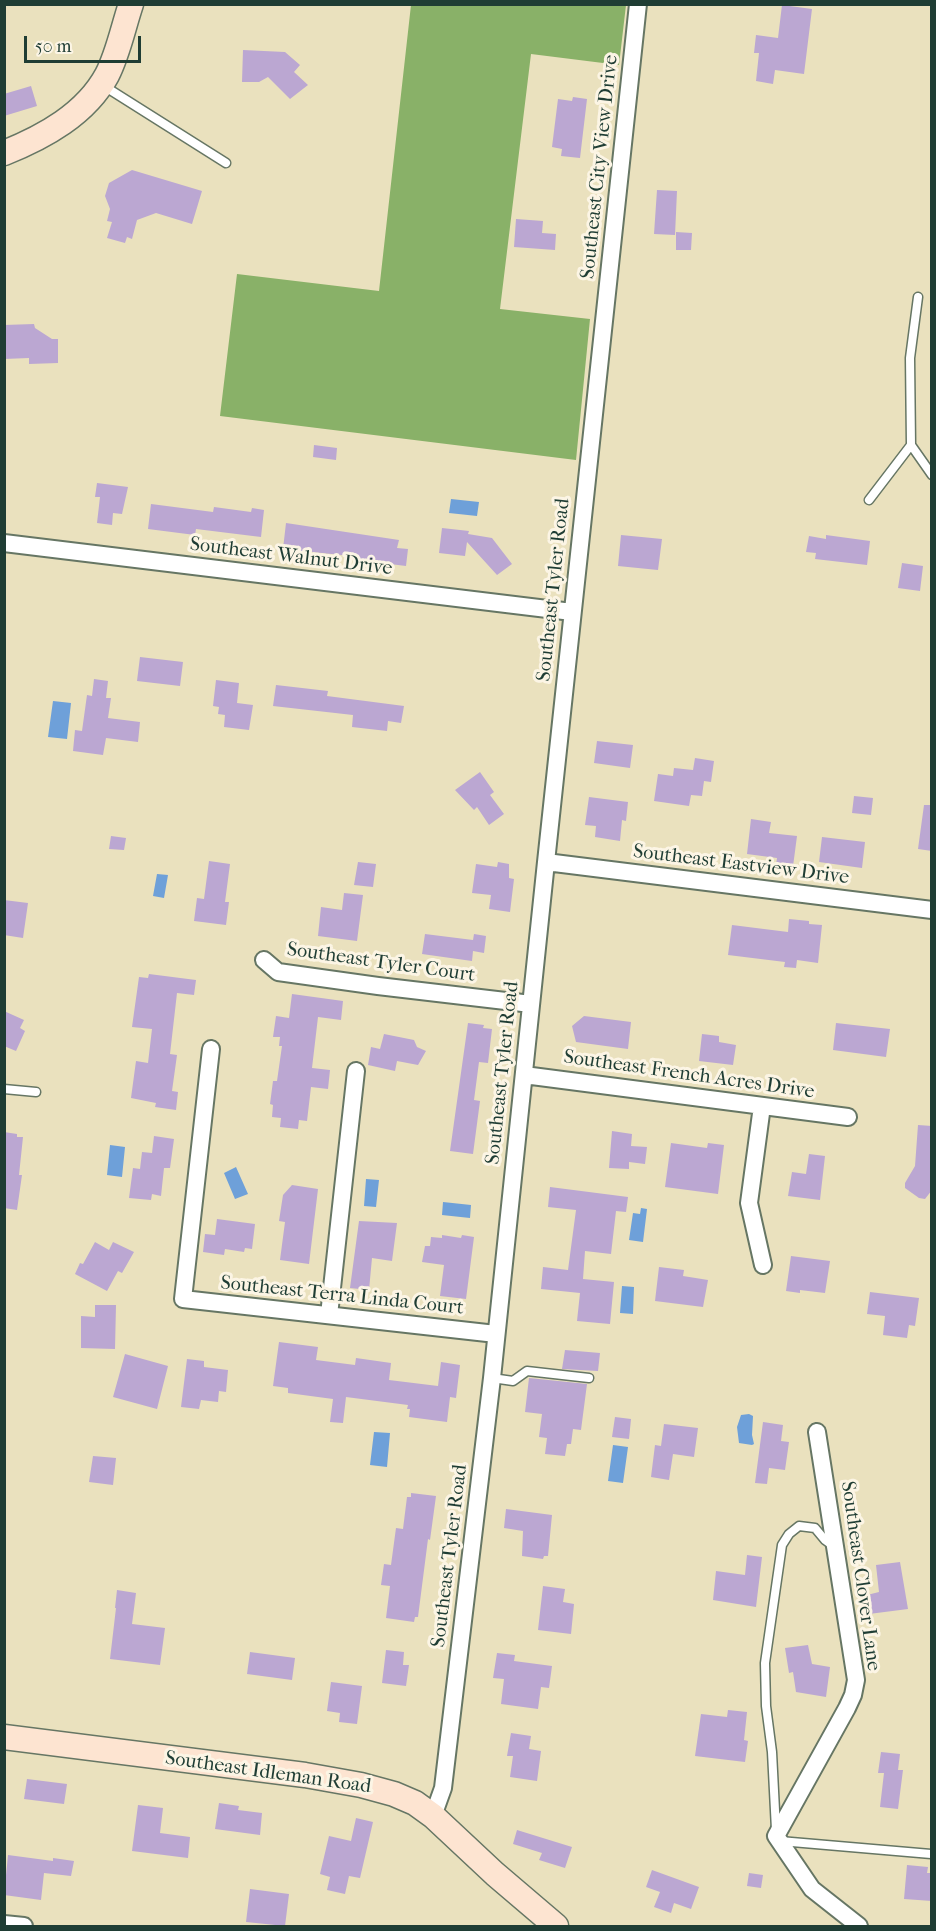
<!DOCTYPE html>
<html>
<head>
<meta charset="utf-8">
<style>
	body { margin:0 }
	#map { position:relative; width:936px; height:1931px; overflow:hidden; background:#eae1be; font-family:"IM FELL French Canon",serif }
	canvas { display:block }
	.frame { position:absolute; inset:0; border:6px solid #1f3d34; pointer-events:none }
	.scale { position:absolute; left:24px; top:36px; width:117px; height:27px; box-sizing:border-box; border:3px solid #1f3d34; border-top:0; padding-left:8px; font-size:18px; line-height:21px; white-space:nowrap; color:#1f3d34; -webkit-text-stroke:4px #fcf5e5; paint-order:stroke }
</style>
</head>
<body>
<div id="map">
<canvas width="936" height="1931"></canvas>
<div class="frame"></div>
<div class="scale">50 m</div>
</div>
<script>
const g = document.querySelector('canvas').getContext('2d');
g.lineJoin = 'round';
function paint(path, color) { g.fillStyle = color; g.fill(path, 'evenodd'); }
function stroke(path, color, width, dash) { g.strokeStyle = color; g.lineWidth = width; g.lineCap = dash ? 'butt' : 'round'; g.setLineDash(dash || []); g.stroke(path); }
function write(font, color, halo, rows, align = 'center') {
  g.font = font + ' "IM FELL French Canon",serif'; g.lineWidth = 6; g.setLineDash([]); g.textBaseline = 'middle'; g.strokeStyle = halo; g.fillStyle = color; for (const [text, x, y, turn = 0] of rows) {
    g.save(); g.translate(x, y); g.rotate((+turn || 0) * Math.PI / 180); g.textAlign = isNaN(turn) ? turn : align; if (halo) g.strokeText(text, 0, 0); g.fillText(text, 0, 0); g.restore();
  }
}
const forest = new Path2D(`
	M411 5H626L619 65 531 54 500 309 590 319 576 460 220 416 237 274 379 291Z`);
const water = new Path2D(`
	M451 499 479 502 477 516 449 513Z
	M53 701 71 703 67 739 48 737Z
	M157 874 168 875 164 898 153 896Z
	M110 1145 125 1147 122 1177 107 1175Z
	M236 1167 248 1194 235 1199 224 1173Z
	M366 1179 379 1180 376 1207 364 1206Z
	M443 1202 471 1205 470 1218 442 1215Z
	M641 1208 647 1209 643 1242 629 1240 633 1213 640 1214Z
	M622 1286 634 1287 633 1314 620 1313Z
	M741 1415 749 1414 753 1416 752 1435 754 1444 752 1445 739 1443 737 1427Z
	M374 1432 390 1433 387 1467 370 1465Z
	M613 1445 628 1447 623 1483 608 1481Z`);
const building = new Path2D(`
	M782 5 812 9 804 74 775 70 773 84 756 81 759 53H754L756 35 778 38Z
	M243 50 285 52 300 65 294 72 308 85 290 99 268 77 259 82H242Z
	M31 86 37 106 4 116V94Z
	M573 97 587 99 580 158 561 156 562 149 552 147 558 99 572 101Z
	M132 170 202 191 192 224 156 213 137 220 132 239 127 237 125 243 107 238 112 222 107 221 110 209 105 196 109 183Z
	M657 190 677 191 675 235 654 234Z
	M516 219 543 221 542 233 556 234 555 250 514 247Z
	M676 232 692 233 691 250H676Z
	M34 324 35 328 52 339H58V363L29 364V358L4 359V325Z
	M314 445 337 448 336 460 313 457Z
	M97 483 128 487 122 514 113 513 112 525 97 523 100 497H95Z
	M151 504 213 512 214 507 251 512 252 508 264 510 261 537 196 529 195 535 148 529Z
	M286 523 399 540 397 548 408 549 406 566 350 559 351 556 283 549Z
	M442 528 469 531 468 534 492 538 512 564 497 575 467 542 465 556 439 553Z
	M621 535 662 539 658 570 618 566Z
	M826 535 870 541 867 565 815 559 816 553 806 552 809 536 826 539Z
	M902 563 923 566 920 591 898 588Z
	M140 657 183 662 180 686 137 681Z
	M94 679 108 681 106 698H111L108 718 140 722 138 742 106 738 103 755 73 751 75 730 82 731 87 695 92 696Z
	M216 680 239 683 237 703 253 705 249 730 224 727 225 715 218 714 219 707 213 706Z
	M276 685 328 691 327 696 404 706 401 723 388 721 387 731 352 727 353 715 273 706Z
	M597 741 633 745 630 768 594 763Z
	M695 758 714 761 711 782 704 781 702 796 691 795 689 806 654 801 658 774 673 776 674 768 693 770Z
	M480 772 494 792 490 795 504 814 489 825 477 807 474 810 455 790Z
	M854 796 873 798 871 815 852 813Z
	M589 797 628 802 626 821 622 820 620 841 595 837 596 826 585 825Z
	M924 805H932V851L918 849Z
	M751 819 771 822 769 833 797 836 792 874 775 872 777 858 747 854Z
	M111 836 126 838 124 850 109 849Z
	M822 837 865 842 862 868 819 862Z
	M209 861 230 864 225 902H229L226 925 194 921 197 898 204 899Z
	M358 862 376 864 373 887 354 885Z
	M498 862 509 864V878L514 879 510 912 489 909 491 895 472 893 476 864 497 867Z
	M344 893 363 895 357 941 318 936 321 907 342 910Z
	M4 900 28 903 23 938 4 935Z
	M789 919 809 921V924L822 925 818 963 797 960 796 968 784 967 785 962 728 955 732 925 788 932Z
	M425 934 473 940 474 934 486 936 484 953 473 951 472 961 422 954Z
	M149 974 196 980 194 995 177 993 170 1054 177 1055 172 1091 178 1092 176 1110 155 1107 156 1103 131 1098 136 1061 148 1063 152 1029 132 1027 139 977 148 978Z
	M292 994 343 1001 341 1020 318 1017 312 1068 330 1070 328 1089 311 1087 307 1121 299 1120 298 1129 280 1127 281 1118 272 1117 273 1105 270 1104 273 1081H277L282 1046H279L280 1037H273L276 1016 289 1018Z
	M4 1011 24 1020 20 1028 25 1031 16 1051 4 1046Z
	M584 1016 631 1022 628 1049 576 1042 572 1026Z
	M468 1023 484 1025 483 1028 492 1029 488 1063 479 1062 474 1100 480 1101 473 1154 450 1151Z
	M836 1023 890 1029 886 1057 833 1050Z
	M384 1034 414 1040 417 1047 426 1051 418 1065 397 1061 395 1071 368 1065 371 1047 380 1049Z
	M702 1034 719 1036V1042L736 1045 733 1065 699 1061Z
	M918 1125 932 1126V1190L925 1199 919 1198 905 1188V1183L915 1166Z
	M612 1131 632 1134 631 1146 647 1147 645 1164 629 1162V1169L609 1168Z
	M4 1132 17 1134V1137H23L19 1175H22L17 1210 4 1208Z
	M154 1136 174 1139 170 1168H164L161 1196 152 1194 151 1200 129 1198 133 1168 140 1169 142 1152 152 1153Z
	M671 1143 707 1148 708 1143 724 1145 718 1194 665 1187Z
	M809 1154 825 1156 820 1200 788 1196 792 1172 806 1174Z
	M292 1185 318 1189 309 1264 280 1260 285 1222 279 1221 283 1195Z
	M550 1187 628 1197 626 1212 616 1211 611 1254 585 1251 583 1279 614 1282 610 1324 577 1321 580 1293 541 1289 543 1267 568 1270 576 1210 548 1207Z
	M217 1219 255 1224 252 1249 245 1248 244 1252 225 1249 224 1255 203 1252 205 1234 215 1235Z
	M359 1221 397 1223 392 1261 372 1258 369 1290 350 1288Z
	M442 1235 461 1238 462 1235 474 1237 466 1299 440 1296 444 1265 422 1262 425 1246H430L431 1237 442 1238Z
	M95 1242 109 1250 113 1242 134 1252 122 1273 118 1271 107 1291 75 1274 80 1263 83 1264Z
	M791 1256 830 1261 825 1293 800 1290V1293L786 1291Z
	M659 1267 684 1270 683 1276 708 1280 703 1307 655 1301Z
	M870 1292 919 1298 915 1326 909 1325 907 1338 883 1335 885 1316 867 1314Z
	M95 1305H116L115 1349 81 1348V1316L95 1317Z
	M279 1342 318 1347 316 1360 355 1365 356 1358 391 1363 389 1380 438 1386 441 1362 460 1365 456 1398 450 1397 447 1422 409 1417 410 1409H407L408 1405 346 1397 343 1423 330 1422 333 1399 288 1393V1388L273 1386Z
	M565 1350 600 1353 598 1371 562 1369Z
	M125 1354 168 1366 157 1409 113 1397Z
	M187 1359 204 1361V1367L228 1370 226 1392 219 1391 218 1402 201 1400 199 1409 181 1407Z
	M529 1378 587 1384 581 1430 573 1429 571 1444H567L565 1456 545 1454 547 1438 539 1437 542 1414 525 1412Z
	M615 1417 631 1419 629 1439 612 1437Z
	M763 1422 783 1425 781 1441 789 1442 785 1470 769 1468 767 1484 755 1483Z
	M664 1424 698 1428 694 1457 673 1454 669 1480 651 1477 655 1445 661 1446Z
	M93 1456 116 1458 113 1485 89 1482Z
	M411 1493 436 1496 430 1540 428 1539 418 1617H415L414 1622 386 1618 390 1586 381 1585 384 1564 391 1565 396 1528 403 1529 407 1497H411Z
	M506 1509 552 1515 548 1556H544L543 1559 522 1556 523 1531 504 1528Z
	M747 1555 762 1557 756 1607 713 1600 716 1571 745 1575Z
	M900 1562 908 1609 869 1614 867 1595 879 1592 876 1565Z
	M543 1586 565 1589 563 1602 574 1604 571 1634 538 1630Z
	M117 1590 136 1593 132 1624 165 1628 160 1665 110 1659 116 1608H115Z
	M808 1645 812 1664 830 1667 826 1697 796 1692 793 1672 789 1673 785 1648Z
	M386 1650 404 1652 403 1665H409L406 1686 382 1683Z
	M250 1652 295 1658 292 1680 247 1674Z
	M497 1653 515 1655 514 1661 552 1666 549 1688 541 1687 538 1709 501 1704 504 1679 493 1678Z
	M331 1682 362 1686 357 1724 339 1722 340 1713 327 1711Z
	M728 1710 747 1712 744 1740 748 1741 745 1762 695 1756 701 1714 727 1717Z
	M511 1733 531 1736 529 1749 541 1751 537 1781 510 1777 513 1756H507Z
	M881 1752 900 1754 898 1770H903L898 1809 880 1807 884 1773H878Z
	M27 1779 67 1784 64 1804 24 1799Z
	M219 1803 239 1806 238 1810 262 1813 260 1835 215 1829Z
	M138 1805 163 1808 160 1833 190 1837 188 1858 132 1851Z
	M356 1818 373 1822 360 1878 349 1876 345 1894 327 1890 330 1877 320 1874 329 1836 351 1841Z
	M517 1830 572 1847 565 1868 539 1860 542 1853 513 1844Z
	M8 1855 53 1861V1858L74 1861 71 1876 44 1873 41 1900 4 1895Z
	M907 1865 928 1867 927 1873H932V1901L904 1899Z
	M652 1870 699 1887 691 1909 674 1903 671 1913 654 1907 660 1892 646 1887Z
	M749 1873 763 1875 761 1888 747 1886Z
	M250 1889 289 1894 285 1926 246 1922Z`);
const service = new Path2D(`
	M104 86 226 163
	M918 297 910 358 911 445 932 475
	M869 500 911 445
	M4 1089 36 1092
	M492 1378 513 1381 527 1371 589 1378
	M776 1830 772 1752 766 1706 765 1663 782 1545 789 1534 799 1526 815 1528 825 1540 835 1547
	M780 1841 931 1854`);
const minor = new Path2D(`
	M4 543 572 612
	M546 862 932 910
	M264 960 278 972 378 986 531 1004
	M211 1049 183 1299 496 1334
	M524 1075 848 1117
	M762 1106 749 1203 763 1265
	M329 1315 356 1071
	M817 1432 856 1680 853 1695 847 1708 776 1836 812 1889 859 1926
	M433 1816 443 1788 492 1378 546 862 638 4
	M4 1924 24 1926`);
const secondary = new Path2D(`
	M4 153C44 137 86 114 107 75 118 54 123 28 131 4
	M4 1737 305 1775 361 1785 394 1794 415 1803 433 1816 495 1874 556 1926`);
const streetNames = [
	["Southeast City View Drive",600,167,-84],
	["Southeast Walnut Drive",291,557,7],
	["Southeast Tyler Road",554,590,-84],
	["Southeast Eastview Drive",741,865,7],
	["Southeast Tyler Court",381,963,8],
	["Southeast Tyler Road",503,1073,-84],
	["Southeast French Acres Drive",689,1075,8],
	["Southeast Terra Linda Court",342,1296,6],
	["Southeast Tyler Road",450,1556,-83],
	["Southeast Clover Lane",860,1576,82],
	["Southeast Idleman Road",268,1773,8]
];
paint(forest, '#89b168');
paint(water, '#6ea0d9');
paint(building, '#bba7d2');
stroke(service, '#667664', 11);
stroke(minor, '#667664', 20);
stroke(secondary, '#667664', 27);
stroke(service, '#fff', 8);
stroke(minor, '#fff', 16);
stroke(secondary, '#fde4d1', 24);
write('20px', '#1f3d34', '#fcf5e5', streetNames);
</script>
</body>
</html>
